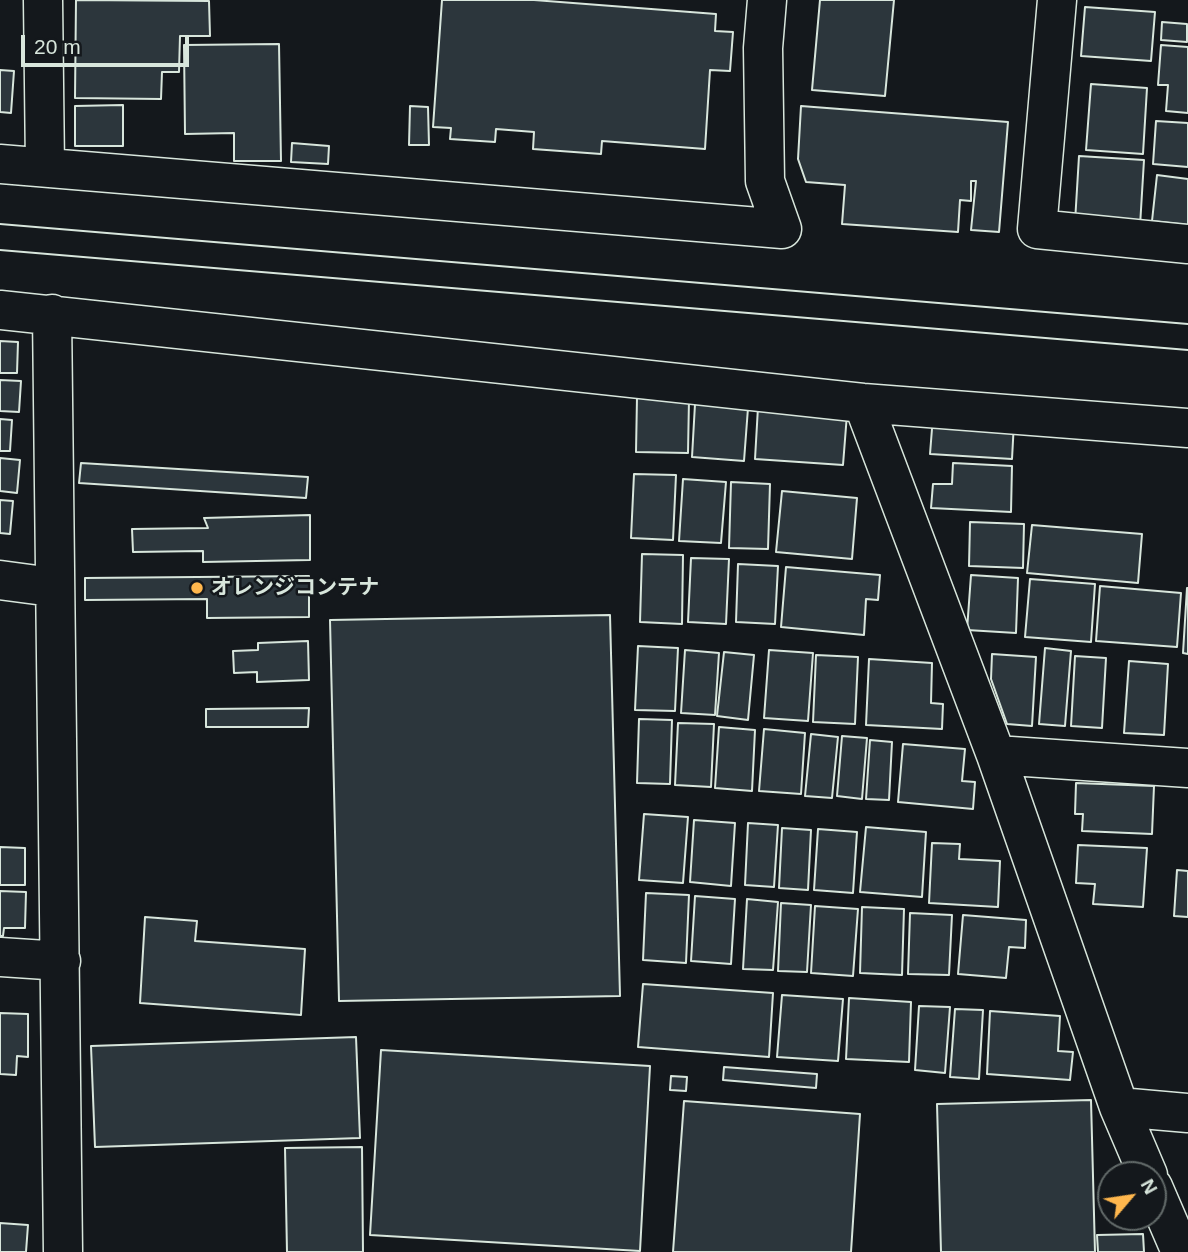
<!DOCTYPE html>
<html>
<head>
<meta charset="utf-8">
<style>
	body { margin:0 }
	#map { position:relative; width:1188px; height:1252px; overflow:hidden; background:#14181c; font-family:Helvetica,sans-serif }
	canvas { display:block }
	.north { position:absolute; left:1097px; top:1161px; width:70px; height:70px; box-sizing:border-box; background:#14181c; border:2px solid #626a69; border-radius:50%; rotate:61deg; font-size:19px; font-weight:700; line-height:28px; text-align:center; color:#d8e6dc }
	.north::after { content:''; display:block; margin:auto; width:24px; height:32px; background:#ffb74d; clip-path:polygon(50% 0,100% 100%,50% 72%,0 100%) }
	.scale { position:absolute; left:21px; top:35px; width:168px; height:32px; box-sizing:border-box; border:4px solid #d8e6dc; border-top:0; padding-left:9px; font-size:21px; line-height:24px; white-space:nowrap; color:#d8e6dc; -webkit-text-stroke:5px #14181c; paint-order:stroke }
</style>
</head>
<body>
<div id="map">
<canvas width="1188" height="1252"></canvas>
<div class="north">N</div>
<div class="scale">20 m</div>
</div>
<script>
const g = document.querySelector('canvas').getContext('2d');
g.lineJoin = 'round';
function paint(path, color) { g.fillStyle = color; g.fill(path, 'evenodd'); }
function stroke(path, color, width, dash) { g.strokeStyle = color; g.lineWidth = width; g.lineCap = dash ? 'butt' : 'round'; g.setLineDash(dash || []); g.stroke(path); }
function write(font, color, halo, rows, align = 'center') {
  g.font = font + ' Helvetica,"Noto Sans JP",sans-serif'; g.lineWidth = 5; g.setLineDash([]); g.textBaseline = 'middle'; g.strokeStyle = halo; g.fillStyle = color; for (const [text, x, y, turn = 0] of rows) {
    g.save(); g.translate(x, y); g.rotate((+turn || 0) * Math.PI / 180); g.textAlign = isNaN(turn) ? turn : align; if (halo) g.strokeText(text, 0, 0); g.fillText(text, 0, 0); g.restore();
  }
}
const building = new Path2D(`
	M76 0 209 1 210 36H180L179 72H162L161 99 75 98Z
	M442 0H534L716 14 715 31 733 32 730 71 710 70 705 149 602 141 601 154 533 149 534 132 496 129 495 142 450 139 451 128 433 127Z
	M820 0H894L885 96 812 90Z
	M1085 7 1155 12 1151 61 1081 56Z
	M1162 22 1187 24V42L1161 40Z
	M279 44 281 161H234V133L185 134 184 45Z
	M1161 45 1188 47V113L1166 111 1168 85H1158Z
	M0 70 14 71 11 113 0 112Z
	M1091 84 1147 88 1143 154 1086 150Z
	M123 105V146H75V106Z
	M410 106 428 107 429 145H409Z
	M801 106 1008 122 999 232 971 230 976 181H971V201L960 200 958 232 842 224 845 185 806 182 798 159Z
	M1156 121 1188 123V167L1153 164Z
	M292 143 329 146 328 164 291 162Z
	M1079 156 1144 160 1140 226 1075 222Z
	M1157 175 1188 179V225L1152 221Z
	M0 341 18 342 17 373H0Z
	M0 380 21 381 19 412 0 411Z
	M637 397 689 399 688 453 636 452Z
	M695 404 748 408 744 461 692 457Z
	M758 407 847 414 843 465 755 459Z
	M933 416 1014 422 1012 459 930 454Z
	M0 419 12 420 10 451H0Z
	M0 458 20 460 17 493 0 491Z
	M81 463 308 477 306 498 79 483Z
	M953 463 1012 466 1011 512 931 508 933 484H952Z
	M634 474 676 475 673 540 631 538Z
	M683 479 726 482 721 543 679 541Z
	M731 482 770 484 768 549 729 548Z
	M782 491 857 498 852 559 776 552Z
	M0 500 13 501 10 534 0 533Z
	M310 515V560L203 562V551L133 552 132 529 208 528 204 518Z
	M970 522 1024 524 1023 568 969 566Z
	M1032 525 1142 534 1138 583 1027 573Z
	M642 554 683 555 682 624 640 622Z
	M691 558 729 559 726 624 688 622Z
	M738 564 778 566 775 624 736 622Z
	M786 567 880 575 878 600 866 599 864 635 781 627Z
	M971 575 1018 578 1016 633 967 630Z
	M309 576V617L207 618V599L85 600V578Z
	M1030 579 1095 584 1091 642 1025 637Z
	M1100 586 1181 593 1177 647 1096 641Z
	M1187 588H1188V654L1183 653Z
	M610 615 620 996 339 1001 330 620Z
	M308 641 309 680 257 682V672L234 673 233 651 258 650V643Z
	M638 646 678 648 675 711 635 710Z
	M1045 648 1071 651 1065 726 1039 724Z
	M685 650 719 653 715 715 681 713Z
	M769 650 813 653 808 721 764 718Z
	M724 652 754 655 748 720 717 716Z
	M992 654 1036 657 1032 726 1007 724 991 679Z
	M816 655 858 657 855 724 813 722Z
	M1075 656 1106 658 1102 728 1071 726Z
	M869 659 932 663 931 703 943 704 942 729 866 725Z
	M1129 661 1168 664 1164 735 1124 733Z
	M309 708 308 727H206V709Z
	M639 719 672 720 670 784 637 783Z
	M678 723 714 724 711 787 675 785Z
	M719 727 755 730 752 791 715 788Z
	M764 729 805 733 801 794 759 791Z
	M811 734 838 737 832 798 805 796Z
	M842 736 867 738 862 799 837 796Z
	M870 740 892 742 889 800 866 799Z
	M903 744 965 749 962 781 975 782 973 809 898 802Z
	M1076 783 1154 786 1152 834 1082 831 1083 814H1075Z
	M644 814 688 817 683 883 639 880Z
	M694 820 735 823 731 886 690 882Z
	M748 823 778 825 774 887 745 885Z
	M866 827 926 832 922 897 860 892Z
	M782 828 811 830 808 890 779 888Z
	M818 829 857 832 853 893 814 890Z
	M932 843 960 844 959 859 1000 861 998 907 929 903Z
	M1078 845 1147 848 1143 907 1093 904 1095 884 1076 883Z
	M0 847 25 848V885H0Z
	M1177 870 1188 871V917L1174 916Z
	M0 891 26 892 25 928H4L3 936H0Z
	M646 893 689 895 686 963 643 960Z
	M695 896 735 899 731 964 691 961Z
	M747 899 778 902 773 970 743 969Z
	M781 903 811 905 807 972 778 971Z
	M815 906 858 909 853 976 811 973Z
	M862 907 904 909 902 975 860 973Z
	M910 913 952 915 949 975 908 974Z
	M963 915 1026 920 1025 948 1009 947 1006 978 958 974Z
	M145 917 197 921 195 941 305 949 301 1015 140 1003Z
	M643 984 773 993 769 1057 638 1047Z
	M782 995 843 999 838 1061 777 1057Z
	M849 998 911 1002 909 1062 846 1059Z
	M919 1006 950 1007 945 1073 915 1070Z
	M955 1009 983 1010 979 1079 950 1077Z
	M990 1011 1060 1016 1058 1051 1073 1052 1070 1080 987 1074Z
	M0 1013 28 1014V1057L17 1056 16 1075 0 1074Z
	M356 1037 360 1138 95 1147 91 1046Z
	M381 1050 650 1066 640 1251 370 1235Z
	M724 1067 817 1074 816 1088 723 1080Z
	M671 1076 687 1077 686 1091 670 1090Z
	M1091 1100 1095 1252H941L937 1104Z
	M684 1101 860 1114 851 1252H673Z
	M362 1147 363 1252H287L285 1148Z
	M0 1223 28 1225 26 1252H0Z
	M1143 1234 1144 1252H1098L1097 1235Z`);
const street = new Path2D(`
	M43 0 45 167
	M1057 0 1037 229 1188 244
	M0 164 782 229 765 181 763 48 767 0
	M0 310 863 403 1188 428
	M52 314 63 1252
	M863 403 996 755 1119 1107 1148 1175
	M0 580 52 587
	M996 755 1188 768
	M0 957 61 961
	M1119 1107 1188 1113
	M1153 1187 1181 1252`);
const tram = new Path2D(`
	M0 224 1188 324
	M0 250 1188 350`);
const markers = [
	[197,588,7,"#ffb74d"]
];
const poiNames = [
	["オレンジコンテナ",211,588]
];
paint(building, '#2c363c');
stroke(building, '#d8e6dc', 2);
stroke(street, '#d8e6dc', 41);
stroke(street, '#14181c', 38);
stroke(tram, '#d8e6dc', 2);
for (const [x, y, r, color] of markers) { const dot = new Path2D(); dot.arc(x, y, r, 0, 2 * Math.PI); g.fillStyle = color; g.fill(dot); stroke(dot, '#14181c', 2.5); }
write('bold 21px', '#d8e6dc', '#14181c', poiNames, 'left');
</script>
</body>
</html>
